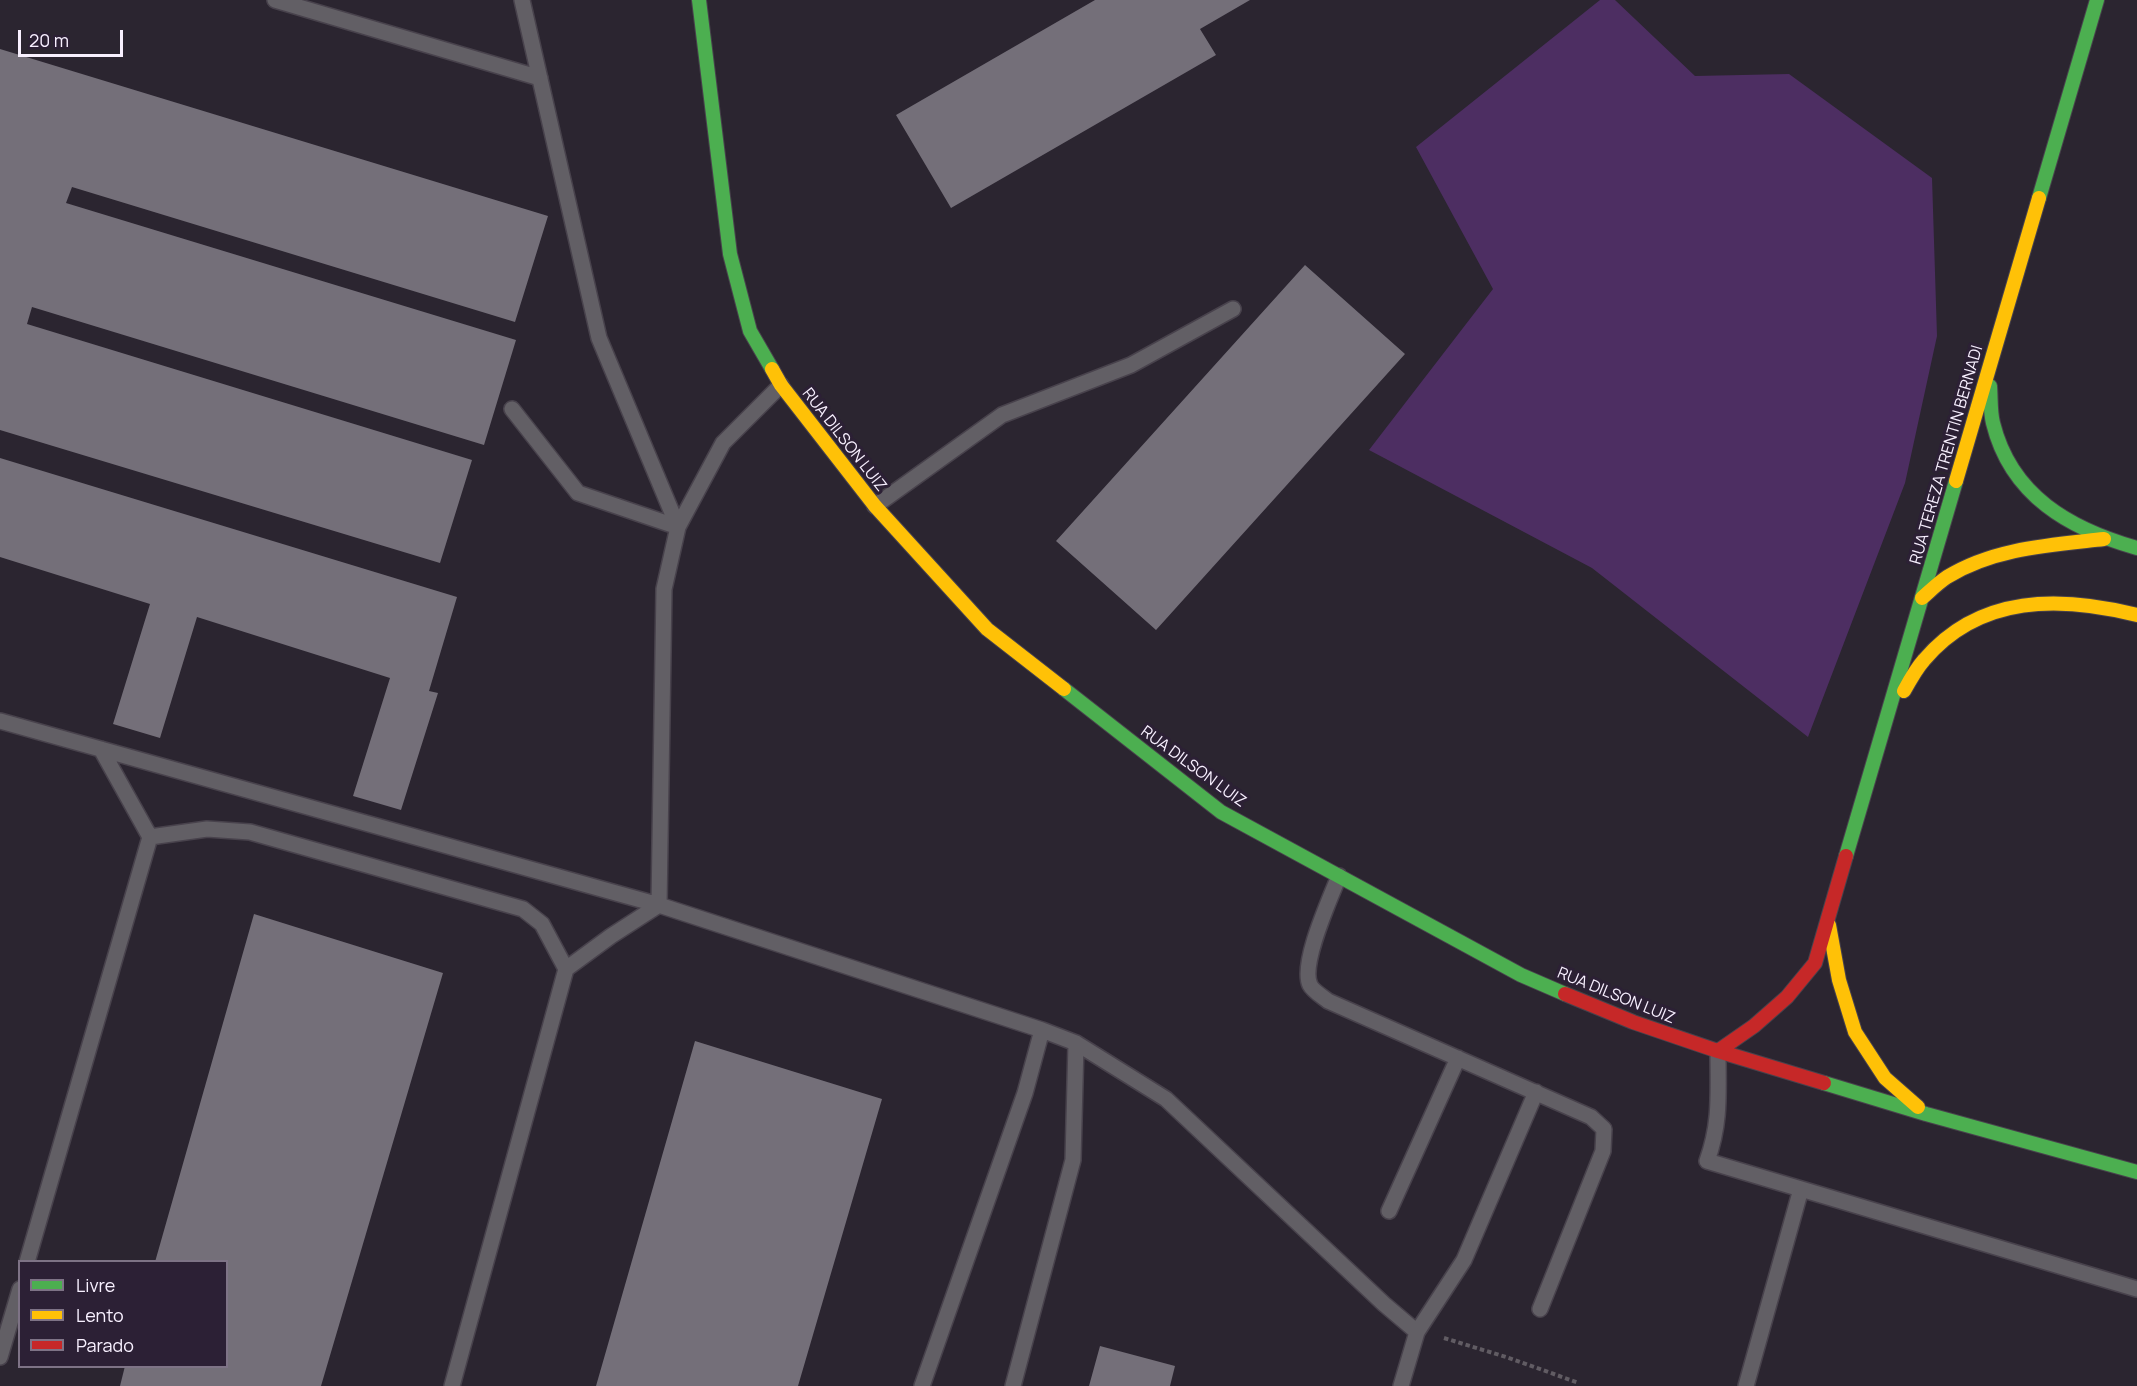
<!DOCTYPE html>
<html>
<head>
<meta charset="utf-8">
<style>
	body { margin:0 }
	#map { position:relative; width:2137px; height:1386px; overflow:hidden; background:#2b2530; font-family:Manrope,sans-serif }
	canvas { display:block }
	.legend { position:absolute; left:18px; top:1260px; width:210px; height:108px; box-sizing:border-box; background:#2c2035; border:2px solid #7e7386; margin:0; padding:8px 10px; list-style:none; font-size:18px; color:#f8f0ff }
	.legend li { display:flex; align-items:center; gap:12px; height:30px }
	.legend b { width:30px; border:2px solid #7e7386 }
	.scale { position:absolute; left:18px; top:30px; width:105px; height:27px; box-sizing:border-box; border:3px solid #f8f0ff; border-top:0; padding-left:8px; font-size:18px; line-height:21px; white-space:nowrap; color:#f8f0ff; -webkit-text-stroke:4px #2c2035; paint-order:stroke }
</style>
</head>
<body>
<div id="map">
<canvas width="2137" height="1386"></canvas>
<ul class="legend">
<li><b style="height:8px;background:#4caf50"></b>Livre</li>
<li><b style="height:8px;background:#ffc107"></b>Lento</li>
<li><b style="height:8px;background:#c62828"></b>Parado</li>
</ul>
<div class="scale">20 m</div>
</div>
<script>
const g = document.querySelector('canvas').getContext('2d');
g.lineJoin = 'round';
function paint(path, color) { g.fillStyle = color; g.fill(path, 'evenodd'); }
function stroke(path, color, width, dash) { g.strokeStyle = color; g.lineWidth = width; g.lineCap = dash ? 'butt' : 'round'; g.setLineDash(dash || []); g.stroke(path); }
function write(font, color, halo, rows, align = 'center') {
  g.font = font + ' Manrope,sans-serif'; g.lineWidth = 6; g.setLineDash([]); g.textBaseline = 'middle'; g.strokeStyle = halo; g.fillStyle = color; for (const [text, x, y, turn = 0] of rows) {
    g.save(); g.translate(x, y); g.rotate((+turn || 0) * Math.PI / 180); g.textAlign = isNaN(turn) ? turn : align; if (halo) g.strokeText(text, 0, 0); g.fillText(text, 0, 0); g.restore();
  }
}
const green = new Path2D(`
	M1600 0H1615L1695 76 1789 74 1932 178 1937 336 1905 483 1808 737 1592 568 1369 450 1493 289 1416 147Z`);
const building = new Path2D(`
	M1095 0H1250L1200 29 1216 55 951 208 896 115Z
	M0 49 548 216 515 322 72 187 66 203 516 340 484 445 32 307 27 324 472 460 440 563 0 430Z
	M1305 265 1405 354 1156 630 1056 541Z
	M0 458 457 597 429 691 438 693 401 810 353 796 390 678 197 617 160 738 113 724 150 604 0 557Z
	M254 914 443 973 321 1386H120L125 1366H226V1262H155Z
	M695 1041 882 1099 798 1386H596Z
	M1100 1346 1175 1366 1170 1386H1089Z`);
const path = new Path2D(`
	M1444 1338 1506 1357 1579 1383`);
const lane = new Path2D(`
	M275 0 540 78
	M512 409 578 493 678 527 599 338 522 0
	M875 506 1002 415 1131 365 1233 309
	M0 721 659 905 1042 1030 1076 1043 1166 1099 1384 1304 1417 1332 1401 1386
	M150 837 207 829 250 832 523 909 542 924 566 969
	M1339 876C1330 899 1300 964 1310 985 1313 991 1323 997 1328 1001L1591 1117 1604 1129 1603 1151 1540 1309
	M1718 1051C1718 1093 1721 1122 1707 1161L2137 1289
	M1389 1211 1458 1058
	M27 1262 150 837 101 749
	M1417 1332 1464 1260 1536 1092
	M0 1357 20 1289
	M452 1386 566 969 611 936 659 905 664 589 678 527 723 443 781 385
	M922 1386 1025 1093 1042 1030
	M1013 1386 1073 1160 1076 1043
	M1746 1386 1801 1189`);
const fast = new Path2D(`
	M699 0 730 254 750 331 772 369
	M2039 198 2097 0
	M1990 386C1991 398 1990 411 1993 423 2011 496 2070 529 2137 548
	M1064 689 1221 812 1521 975 1565 994
	M1846 856 1956 481
	M1824 1083 1926 1114 2137 1172`);
const slow = new Path2D(`
	M772 369 781 385 875 506 987 629 1064 689
	M1956 481 2039 198
	M1922 598C1930 591 1938 583 1947 577 1994 548 2051 545 2104 539
	M1904 691C1910 680 1916 669 1924 660 1980 594 2061 596 2137 615
	M1829 925 1839 980 1855 1032 1885 1078 1918 1107`);
const jam = new Path2D(`
	M1565 994 1633 1022 1718 1051 1824 1083
	M1718 1051 1754 1026 1787 997 1815 963 1846 856`);
const streetNames = [
	["RUA DILSON LUIZ",844,440,52],
	["RUA TEREZA TRENTIN BERNADI",1947,455,-74],
	["RUA DILSON LUIZ",1193,767,36],
	["RUA DILSON LUIZ",1616,996,22]
];
paint(green, '#4d2e62');
paint(building, '#746f79');
stroke(lane, '#48424c', 18);
stroke(fast, '#48424c', 16);
stroke(slow, '#48424c', 16);
stroke(jam, '#48424c', 16);
stroke(path, '#615c63', 4, [4.5, 3]);
stroke(lane, '#625f65', 15);
stroke(fast, '#4caf50', 14);
stroke(slow, '#ffc107', 14);
stroke(jam, '#c62828', 14);
write('16px', '#f8f0ff', '#2c2035', streetNames);
</script>
</body>
</html>
